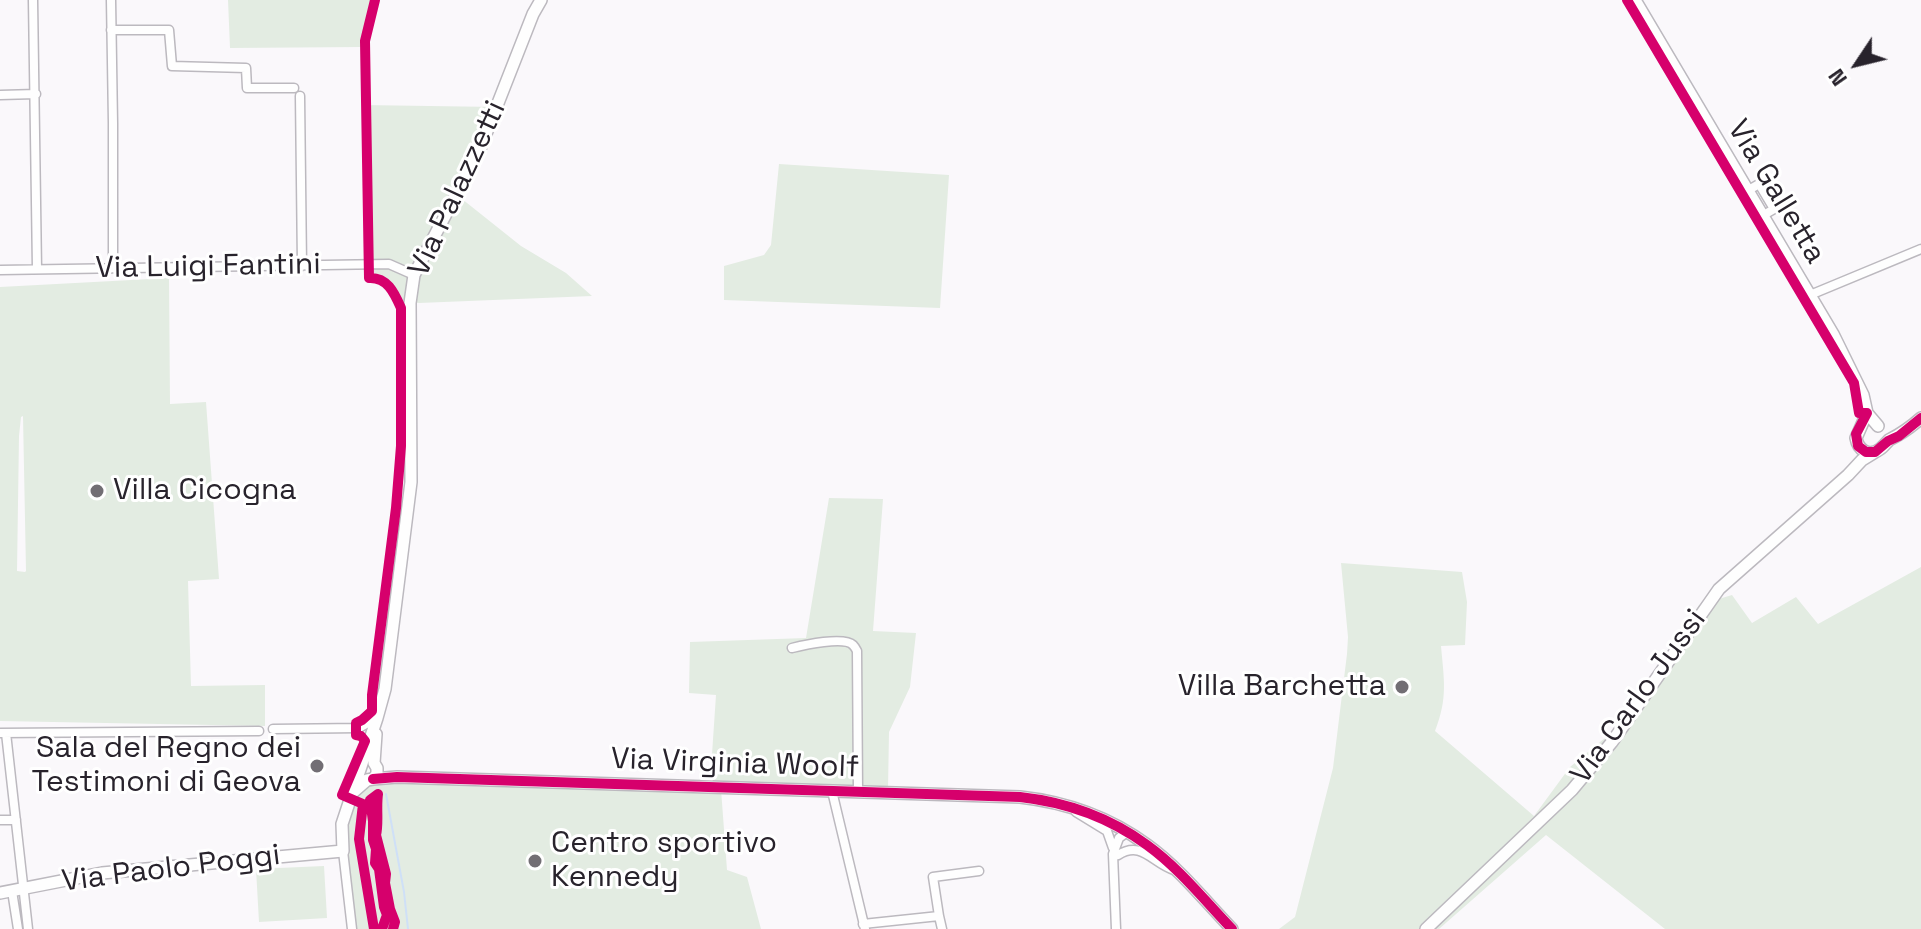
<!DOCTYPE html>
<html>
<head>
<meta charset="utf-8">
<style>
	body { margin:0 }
	#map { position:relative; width:1921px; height:929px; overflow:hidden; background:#faf8fb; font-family:"Space Grotesk",sans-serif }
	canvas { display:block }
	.north { position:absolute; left:1817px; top:24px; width:80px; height:80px; -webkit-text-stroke:6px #fff; paint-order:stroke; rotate:235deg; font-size:22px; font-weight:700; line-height:32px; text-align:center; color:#28232c }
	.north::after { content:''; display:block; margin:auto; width:28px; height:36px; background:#28232c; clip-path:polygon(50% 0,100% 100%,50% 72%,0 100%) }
</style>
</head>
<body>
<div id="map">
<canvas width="1921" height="929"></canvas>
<div class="north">N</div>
</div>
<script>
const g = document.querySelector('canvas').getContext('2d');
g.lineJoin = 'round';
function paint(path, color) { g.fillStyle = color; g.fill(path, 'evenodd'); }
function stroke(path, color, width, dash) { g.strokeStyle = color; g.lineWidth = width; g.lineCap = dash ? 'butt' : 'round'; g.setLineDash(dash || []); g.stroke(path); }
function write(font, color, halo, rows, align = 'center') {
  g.font = font + ' "Space Grotesk",sans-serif'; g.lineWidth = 6; g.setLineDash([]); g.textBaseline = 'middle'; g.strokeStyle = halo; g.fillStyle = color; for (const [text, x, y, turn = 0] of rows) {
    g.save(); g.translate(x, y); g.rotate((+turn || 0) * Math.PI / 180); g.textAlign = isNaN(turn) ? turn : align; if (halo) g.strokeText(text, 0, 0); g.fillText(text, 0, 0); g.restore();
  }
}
const green = new Path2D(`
	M228 0H371L369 31 362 47 230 48Z
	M362 105 497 107 485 152 462 199 521 246 566 273 592 296 419 303 401 301C390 287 382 279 364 279Z
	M779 164 949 175 940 308 724 300V266L764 255 771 245Z
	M169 278 170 404 206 402 219 579 188 581 191 686 265 685V726L0 721V287ZM23 416 26 571 25 572 17 571 19 436 21 417Z
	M829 498 883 499 873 631 916 633 910 687 889 732 888 789H721L727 870 747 877 761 929H355L341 852 356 794 370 784 399 781 710 784 716 695 689 693 690 642 806 638Z
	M1341 563 1462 572 1467 602 1465 645 1441 646C1444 680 1448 698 1435 731L1534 816 1570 767 1623 723 1699 605 1732 595 1752 623 1796 597 1818 624 1921 567V929H1665L1546 835 1439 929H1279L1295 917 1333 768 1347 654 1348 637Z
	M324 866 327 918 259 922 256 869Z`);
const stream = new Path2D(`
	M386 794 404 892 408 929`);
const street = new Path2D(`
	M33 0 37 269
	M111 0 113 123V268
	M111 30H169L172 66 246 68 247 88H294
	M0 95 36 94
	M300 96 302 266
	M1747 191 1759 184 1774 209 1762 216
	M0 270 389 264 414 275
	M1810 295 1921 249
	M792 648C804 645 844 636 853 645 855 647 856 649 857 651L858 792
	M273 729 359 728 377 718
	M0 733 259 731
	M6 733 28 929
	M832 791 865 929
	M1076 812 1107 831 1113 848
	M0 820H16
	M343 851 352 929
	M1118 855C1142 840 1152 863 1174 870
	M12 891 18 929
	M939 916 933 877 979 871
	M863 924 939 916 942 929
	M1116 929 1113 854 1119 838 1127 832`);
const secondary = new Path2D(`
	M1635 0 1833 334 1863 395 1867 413 1878 426
	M1867 413 1856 438C1858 449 1868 458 1880 449 1883 447 1886 443 1889 440 1901 434 1911 427 1921 418
	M373 779 397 777 1020 797C1065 802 1109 817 1147 845 1179 868 1205 901 1232 929
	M351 794 367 780 373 779 377 774V768L374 763 376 734
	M0 893 102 873 343 851 342 824 377 718 385 689 411 482 410 303 414 275 480 149 533 14 541 0
	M1426 929 1572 790 1612 742 1719 589 1848 475 1862 460 1875 452`);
const cycleway = new Path2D(`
	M1627 0 1854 383 1859 413H1867L1856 434 1858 446 1866 452H1875L1888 441 1899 436 1921 418
	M373 779 397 777 1020 797C1065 802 1109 817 1147 845 1179 868 1205 901 1232 929
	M374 929 359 839 363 804 342 795 365 741 361 736 356 735V723L362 720 372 711V695L396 508 401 446V308C394 292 387 277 369 278L365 41 375 0
	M382 929 387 915 384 907 379 869 375 863 376 849 373 840V821L370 800 378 794C376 808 379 823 376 835L386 874 385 883 390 909 395 922 393 929`);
const markers = [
	[97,491,8,"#726e74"],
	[1402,687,8,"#726e74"],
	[317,766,8,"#726e74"],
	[535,861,8,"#726e74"]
];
const streetNames = [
	["Via Palazzetti",458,189,-65],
	["Via Galletta",1776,192,59],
	["Via Luigi Fantini",208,267,-1],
	["Via Carlo Jussi",1639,697,-54],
	["Via Virginia Woolf",735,764,2],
	["Via Paolo Poggi",171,869,-7]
];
const poiNames = [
	["Villa Cicogna",113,491],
	["Villa Barchetta",1386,687,"right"],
	["Sala del Regno dei",301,749,"right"],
	["Testimoni di Geova",301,783,"right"],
	["Centro sportivo",551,844],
	["Kennedy",551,878]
];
paint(green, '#e3ece2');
stroke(stream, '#cfe0f7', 2);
stroke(street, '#bcb9bf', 11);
stroke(secondary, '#bcb9bf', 14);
stroke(street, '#fefefe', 8);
stroke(secondary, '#fefefe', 11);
stroke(cycleway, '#d6006c', 10);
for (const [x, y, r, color] of markers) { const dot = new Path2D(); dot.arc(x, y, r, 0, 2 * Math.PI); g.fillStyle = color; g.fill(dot); stroke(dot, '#fff', 3); }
write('30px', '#28232c', '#fff', streetNames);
write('30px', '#28232c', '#fff', poiNames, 'left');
</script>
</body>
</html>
